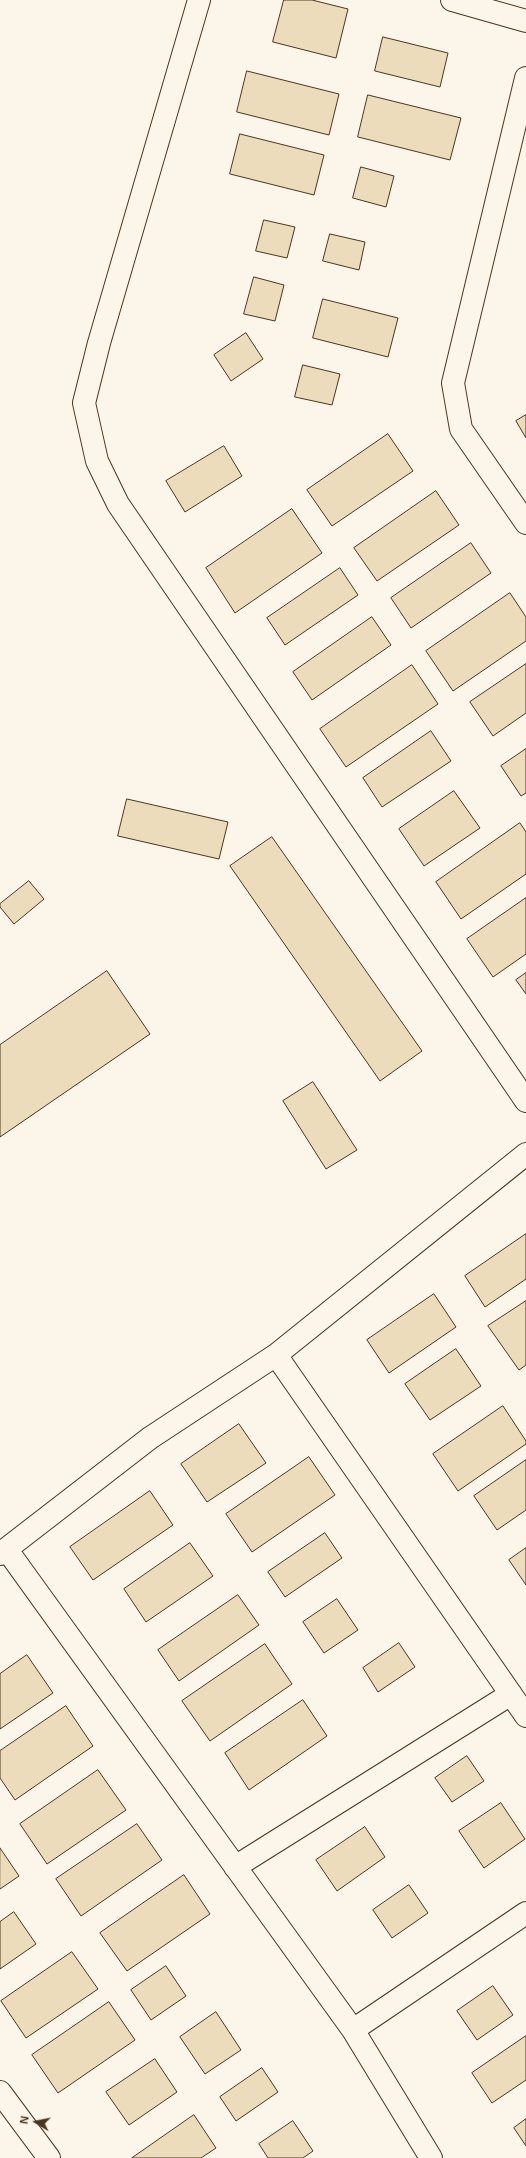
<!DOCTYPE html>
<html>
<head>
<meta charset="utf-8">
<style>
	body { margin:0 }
	#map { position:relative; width:526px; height:2158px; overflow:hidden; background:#fbf6e9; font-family:Helvetica,sans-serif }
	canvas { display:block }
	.north { position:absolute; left:16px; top:2102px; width:40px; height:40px; -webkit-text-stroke:3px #fbf6e9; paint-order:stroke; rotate:280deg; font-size:11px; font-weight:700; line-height:16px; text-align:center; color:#4a3520 }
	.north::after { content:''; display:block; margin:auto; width:14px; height:18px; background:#4a3520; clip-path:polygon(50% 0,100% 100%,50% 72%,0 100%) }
</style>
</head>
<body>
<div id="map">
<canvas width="526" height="2158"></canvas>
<div class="north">N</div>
</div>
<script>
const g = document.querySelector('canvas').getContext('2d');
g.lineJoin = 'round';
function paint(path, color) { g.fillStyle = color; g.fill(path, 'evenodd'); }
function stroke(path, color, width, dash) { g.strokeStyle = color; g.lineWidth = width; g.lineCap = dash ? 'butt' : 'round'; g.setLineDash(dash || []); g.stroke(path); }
const building = new Path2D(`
	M284 0H312L348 9 336 58 273 42Z
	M383 37 448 53 440 87 375 71Z
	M247 71 339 94 329 135 237 112Z
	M368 95 461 118 450 160 358 137Z
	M240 134 324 155 314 195 230 174Z
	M361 167 394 176 386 207 353 198Z
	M264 220 295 227 287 258 256 251Z
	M330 234 365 242 359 270 323 261Z
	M254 277 284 285 275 321 244 314Z
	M323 299 398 318 388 357 313 338Z
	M246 333 263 359 231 381 214 355Z
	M303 365 340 374 332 405 295 397Z
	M526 415V438L516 421Z
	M388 434 413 471 332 526 307 490Z
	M224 446 242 476 185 512 166 481Z
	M436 491 459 525 377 581 354 548Z
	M292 509 322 553 235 613 206 568Z
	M471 543 491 573 411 628 391 598Z
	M340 568 358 595 285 645 267 618Z
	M510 593 526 617V641L453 691 426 651Z
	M372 617 391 645 312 700 293 672Z
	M526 664V713L493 736 470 702Z
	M412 665 438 704 346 767 320 729Z
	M431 731 451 761 382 807 363 778Z
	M526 749V793L521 796 501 766Z
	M454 791 480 828 424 866 399 829Z
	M127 799 228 822 219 859 118 836Z
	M520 823 526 832V874L461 919 436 882Z
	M272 837 422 1051 380 1081 230 866Z
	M29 881 44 899 14 924 0 907V904Z
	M526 898V954L493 977 467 939Z
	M107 971 150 1034 0 1137V1045Z
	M526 973V994L516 980Z
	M313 1082 357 1150 326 1169 283 1101Z
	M526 1234V1279L485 1307 465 1276Z
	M434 1294 456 1327 389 1373 367 1340Z
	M526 1301V1365L519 1370 488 1326Z
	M456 1349 481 1386 430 1420 405 1384Z
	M503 1406 526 1441V1444L458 1491 433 1454Z
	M239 1424 266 1463 207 1502 181 1464Z
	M309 1457 335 1495 252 1552 226 1514Z
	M526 1460V1510L497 1530 474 1496Z
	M150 1491 173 1525 93 1580 70 1547Z
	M325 1533 342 1558 285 1597 268 1572Z
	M190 1543 213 1576 146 1622 124 1589Z
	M526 1548V1585L509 1560Z
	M238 1595 259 1625 179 1681 158 1650Z
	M337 1599 358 1630 324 1653 303 1622Z
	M399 1643 415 1667 378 1692 363 1668Z
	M265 1644 292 1684 210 1741 182 1701Z
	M27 1655 53 1693 0 1729V1674Z
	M303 1700 327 1736 249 1790 225 1753Z
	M66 1706 93 1746 15 1800 0 1778V1751Z
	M467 1756 484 1781 452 1802 435 1778Z
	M98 1770 126 1810 47 1864 20 1824Z
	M501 1803 525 1839 484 1868 459 1831Z
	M137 1824 162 1860 81 1916 56 1879Z
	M365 1827 385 1857 337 1891 316 1860Z
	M0 1848 19 1876 0 1889Z
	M184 1875 210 1914 127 1971 100 1933Z
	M409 1885 428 1913 392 1938 373 1910Z
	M14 1912 36 1944 0 1969V1922Z
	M72 1952 98 1989 26 2038 1 2001Z
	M166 1966 186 1996 151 2020 131 1990Z
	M493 1986 513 2015 477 2040 457 2011Z
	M109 2002 135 2040 58 2093 32 2055Z
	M216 2012 241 2050 205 2074 180 2037Z
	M526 2036V2080L492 2103 472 2073Z
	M155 2059 177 2092 129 2125 106 2092Z
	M262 2068 278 2092 236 2121 220 2097Z
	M194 2115 216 2148 201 2158H132Z
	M526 2119V2146L514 2128Z
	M293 2121 313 2151 303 2158H268L259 2144Z`);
const street = new Path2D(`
	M199 0 99 343 84 403 97 461 118 504 526 1101
	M452 0 526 21
	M526 78 453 383 461 429 526 523
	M276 1355 526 1716
	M7 1550 353 2030 431 2158
	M0 1554 150 1438 276 1355 526 1154
	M235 1867 511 1694
	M353 2030 526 1913
	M0 2092 49 2158`);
paint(building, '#ecdcbc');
stroke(building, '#4a3520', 1);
stroke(street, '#4a3520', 24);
stroke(street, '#fbf6e9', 22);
</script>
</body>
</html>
